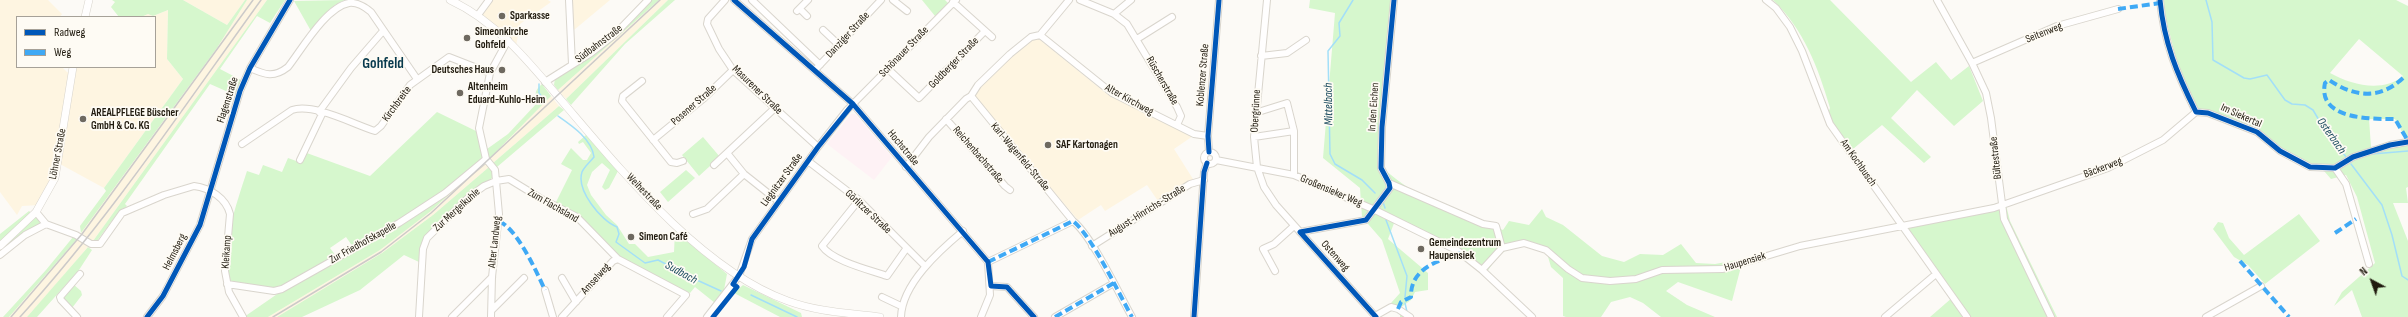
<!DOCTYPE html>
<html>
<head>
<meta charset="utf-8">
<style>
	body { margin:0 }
	#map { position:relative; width:2408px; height:317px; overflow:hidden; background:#fcfaf6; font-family:"Sofia Sans Condensed",sans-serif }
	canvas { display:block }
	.legend { position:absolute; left:16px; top:16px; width:140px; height:52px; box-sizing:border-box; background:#fefbf4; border:1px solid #a6a198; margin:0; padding:5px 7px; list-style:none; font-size:12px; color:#211b0f }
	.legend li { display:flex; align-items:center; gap:8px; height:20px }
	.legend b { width:20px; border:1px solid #a6a198 }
	.north { position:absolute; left:2352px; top:261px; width:40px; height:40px; -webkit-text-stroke:3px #fefbf4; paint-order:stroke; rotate:319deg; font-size:11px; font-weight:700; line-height:16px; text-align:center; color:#211b0f }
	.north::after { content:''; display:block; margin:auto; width:14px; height:18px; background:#211b0f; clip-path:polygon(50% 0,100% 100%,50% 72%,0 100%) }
</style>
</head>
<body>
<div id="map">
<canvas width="2408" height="317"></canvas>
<ul class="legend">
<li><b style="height:5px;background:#0057b8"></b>Radweg</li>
<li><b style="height:5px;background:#3fa9f5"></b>Weg</li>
</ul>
<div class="north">N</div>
</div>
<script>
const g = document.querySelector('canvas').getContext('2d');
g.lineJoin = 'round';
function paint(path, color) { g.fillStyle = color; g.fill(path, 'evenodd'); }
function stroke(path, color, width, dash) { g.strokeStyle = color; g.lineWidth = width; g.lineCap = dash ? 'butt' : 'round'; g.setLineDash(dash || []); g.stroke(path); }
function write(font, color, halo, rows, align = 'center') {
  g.font = font + ' "Sofia Sans Condensed",sans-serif'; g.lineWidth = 3.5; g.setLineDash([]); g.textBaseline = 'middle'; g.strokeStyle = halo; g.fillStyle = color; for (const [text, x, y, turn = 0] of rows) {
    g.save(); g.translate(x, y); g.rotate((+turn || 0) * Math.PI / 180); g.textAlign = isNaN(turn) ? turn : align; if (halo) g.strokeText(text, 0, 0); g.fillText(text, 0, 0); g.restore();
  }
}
const built = new Path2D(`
	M0 0H48L62 14 60 17H17V67H62L67 72 74 74 75 67H155V17H141L148 14 153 16 168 10 167 59 183 79 104 188 58 163 40 205 22 206 17 215 0 192Z
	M183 0H245L227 25Z
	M247 0H267L93 241 81 233 217 48Z
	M493 0H548L551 2 520 24 516 46 481 15Z
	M571 0H610L574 30Z
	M659 0H668L566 99 558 90Z
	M1034 39H1039L1107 94 1193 136 1174 149 1193 179 1158 201 1147 185 1105 211 1101 205 1078 220 975 99 978 88 997 69Z
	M551 96 559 106 493 163 489 159Z
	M485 162 489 167 433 215 382 253 277 317H268L380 250 431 211Z
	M77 239 88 247 57 283 27 317H9Z`);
const education = new Path2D(`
	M851 114H855L892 157 874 180 827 144Z`);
const green = new Path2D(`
	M112 0H183L227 25 245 0H247L217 48 81 233 80 226 106 191 104 188 183 79 167 59 168 10 153 16 148 14 141 17H119L111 7 115 2Z
	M267 0H285L270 23 257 16 220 69 241 80 235 95 210 84 125 204 127 206 117 214 97 241H93Z
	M345 0C329 6 321 18 311 31L294 1Z
	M651 0H659L558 90 554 85 555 78 630 22Z
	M668 0H675L625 44 571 105 566 99Z
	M922 0H945L948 3 935 16Z
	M1310 0H1396L1383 129V168C1415 199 1463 213 1503 230L1509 221 1529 225 1542 209 1546 217 1563 225 1602 256 1624 262 1640 254 1663 255 1681 244 1696 263 1715 264 1743 259 1732 301 1678 282 1666 291 1687 305 1715 317H1661L1643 303 1630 297 1611 302 1601 317H1566L1563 316V278L1551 267 1546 250C1515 240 1504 246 1487 272L1458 249 1396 218 1388 239 1428 273V290L1415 292 1411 300 1400 308 1412 317H1400V309L1391 303 1400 293 1382 240 1362 217 1360 188 1323 158 1335 13 1309 8Z
	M1773 0H1830L1911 82 1936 62 1951 80 1969 66 1983 101 1954 126 1917 90 1891 118 1931 157 1924 163 1882 125 1853 149 1827 116 1830 108C1818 67 1804 30 1773 0Z
	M2161 0H2396L2408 6V187L2406 188 2408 203H2393L2408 241V317H2362L2352 290 2334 306 2342 292 2375 263 2357 197 2346 175 2331 179 2324 171 2306 169 2282 153 2256 132 2203 113 2198 116 2180 73ZM2359 39 2403 76C2382 93 2352 85 2330 73ZM2369 119H2395L2407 141 2371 147Z
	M542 84 551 96 489 159 487 149 508 134 538 102C534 94 535 90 542 84Z
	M559 106 564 110 497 167 493 163Z
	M437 112 476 131 483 159C442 193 400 222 353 247L346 237 330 248 336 256 275 290 229 282C221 246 236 205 247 171L259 175 263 165 282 172 288 158 299 162 304 152 370 176Z
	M586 135 618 171 609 188 605 190 602 187 610 170 602 163 592 172 587 185 591 195 606 215 617 225 629 244H635L648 257 674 252 675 231 727 274 724 290 715 303 695 287 690 293 619 258 578 215 555 204 572 170 561 164 571 148 583 160H587L591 153 583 142 579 144 578 142Z
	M703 137 720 157 699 176 682 155Z
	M485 162 431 211 380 250 268 317H244L283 290 371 240Z
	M489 167 494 174 492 178 443 217 422 242 419 262 404 255 360 290 302 317H277L382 253 433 215Z
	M686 170 695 178 668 202 660 192Z
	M2005 201 2010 221 2057 317H1930L1953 297 1905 229Z
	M29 211 41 221 42 225 0 253V234Z
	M2299 214 2320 241 2265 284 2248 265 2234 257 2213 229 2218 222 2223 223 2229 238 2244 255Z
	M73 237 77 239 9 317H3L46 270Z
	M88 247 92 250 79 270 37 317H27Z
	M73 284 81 291 82 295 72 308 62 299V296Z
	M743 285 801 313 802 317H780L734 293Z`);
const stream = new Path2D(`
	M1353 0 1339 23 1340 36 1328 51 1330 154 1335 164 1362 180 1375 193
	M2206 0 2212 22 2213 60 2244 78 2250 79 2267 75 2285 100 2292 104 2305 105 2313 110 2326 132 2347 158
	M539 84V93L542 97
	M558 116C571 125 592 139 594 157 590 162 584 167 582 172 576 190 601 221 617 227L619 234 616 242 645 263 658 260 681 272 686 278 699 281 721 291
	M2372 154 2408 151
	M2349 162 2355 159
	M2351 164 2382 205 2392 235 2402 276 2408 280
	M1383 202 1385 208
	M1386 220 1407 276 1405 297
	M751 295 797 317
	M1405 303 1407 312`);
const minor = new Path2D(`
	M569 0 572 64
	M725 0 708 19 707 24 719 49 733 70 818 147
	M734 0 853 104 988 262 990 295 981 317
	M752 0 820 65
	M893 0 907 11
	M1069 0 1040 35 1031 37 1010 54 978 85 971 96 1073 221
	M1080 0 1114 14 1127 24 1177 107 1181 116 1177 125
	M1267 0 1254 137 1257 167 1264 187 1276 205 1376 317
	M1766 0 1776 8 1790 27 1802 51 1830 124 1967 317
	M1937 0 1972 63 1986 93 1991 118 2004 219 2051 317
	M2160 0C2164 43 2177 74 2196 112
	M953 2 992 37
	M800 9 807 16
	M797 11 808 0
	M1114 14 1131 0
	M478 15 489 0
	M823 30 839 45
	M1040 35 1112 93 1194 134 1208 136
	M1137 39 1172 17
	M1261 56 1287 53 1306 40
	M1972 63 2057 26 2118 9
	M250 68C265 75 274 78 288 67 302 49 326 7 349 3 357 2 365 7 371 12L417 79
	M888 69 919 98 984 32
	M815 70 881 0
	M642 81 623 96 622 101 671 162 677 163 683 161
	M545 82 591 53 614 35 648 0
	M319 112 351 68 383 31
	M2196 112 2208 113 2257 132 2280 151 2310 167 2335 168 2353 157 2390 145 2408 142
	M1255 113 1287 103 1294 131V175
	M946 119 1005 186 1010 190
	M1254 137 1294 131
	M653 140 703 99 733 70
	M242 144 292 110C314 103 353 124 375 131L381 126 410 85 449 57 490 73
	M1204 158a6 6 0 1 1 12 0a6 6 0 1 1-12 0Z
	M1209 152 1208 136 1219 0
	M727 153 744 174 778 201
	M300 160 323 112
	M1216 160 1294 175 1375 210 1458 251 1482 270 1532 317
	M808 161 859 200 925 266
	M714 165 775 108
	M906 167 929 137 966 99 971 96
	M2335 168 2346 184 2369 264
	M1389 183 1483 224 1496 226 1502 248
	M859 200 822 246C832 261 870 270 887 276L906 249
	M36 212 46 224 76 235 91 244H100L122 213 164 195 194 186C210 188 226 198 230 214L225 271 229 292 243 317
	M693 214 707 209 744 174
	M1300 232 1366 220 1390 188 1389 183 1381 168 1382 127 1394 0
	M1092 246 1190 184 1204 180
	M0 255 25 235 46 224
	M988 262 1073 221C1092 236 1119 294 1132 317
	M1482 270 1502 248 1524 243 1546 250 1568 269 1582 278 1610 281 1636 279 1662 270 1723 269 1800 246 1994 208 2108 168 2163 140 2196 112
	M1275 271 1263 249 1274 244 1294 226
	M562 278 576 302
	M227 284 274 291 282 289 399 223 445 193 486 159
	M991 286 1007 287 1034 317
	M545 290 553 317
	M882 297 901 306
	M492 310 524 278
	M1375 316 1391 307 1398 309 1410 317
	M77 317 61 300 60 297 80 274
	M147 317 163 296 200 225 240 91 250 68 290 0
	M419 317 423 249 427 238 469 197 484 186 496 181 509 179 540 198 577 217 618 259 686 295 667 317
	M452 317 492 277
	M491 317 492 277 499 214 495 170 486 159 479 128 490 73 508 40
	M562 317 613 261 618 259
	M707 317 739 276 752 239 818 147 847 110 956 0
	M901 317C902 284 939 251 963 231
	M1055 317 1114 283
	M1194 317 1204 172 1207 163
	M1885 317 1936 274
	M2206 317 2261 286`);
const major = new Path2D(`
	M450 0C496 21 529 62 561 100 620 169 701 270 788 301 818 312 849 313 880 317
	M85 17 89 0
	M0 246 36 212 55 178 73 67`);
const rail = new Path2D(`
	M11 317 82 234 253 0
	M20 317C109 219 183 108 261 0
	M273 317 381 252 431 213 660 0`);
const quiet = new Path2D(`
	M2118 9 2160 3
	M2403 78C2380 100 2354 97 2329 80L2325 83C2317 120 2372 119 2395 119L2408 141
	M499 221C518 230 536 271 545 290
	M2335 233 2356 219
	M2240 261 2289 317
	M988 262 1073 221C1092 236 1119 294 1132 317
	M1398 309 1401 302 1411 297C1410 270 1436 260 1459 255L1458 251
	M1055 317 1114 283`);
const cycleway = new Path2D(`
	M734 0 853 104 988 262 991 286 1007 287 1034 317
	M2160 0C2164 43 2177 74 2196 112L2208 113 2257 132 2280 151 2310 167 2335 168 2353 157 2390 145 2408 142
	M1209 152 1208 136 1219 0
	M147 317 163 296 200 225 240 91 250 68 290 0
	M713 317 737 287 733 284 744 267 752 239 818 147 853 104
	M1194 317 1204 172 1207 163
	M1376 317 1300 232 1366 220 1390 188 1389 183 1381 168 1382 127 1394 0`);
const markers = [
	[502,16,4,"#6e6960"],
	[467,38,4,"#6e6960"],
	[502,70,4,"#6e6960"],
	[460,93,4,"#6e6960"],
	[83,119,4,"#6e6960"],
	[1048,145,4,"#6e6960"],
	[631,237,4,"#6e6960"],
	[1421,249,4,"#6e6960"]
];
const poiNames = [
	["Sparkasse",510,16],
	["Simeonkirche",475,32],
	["Gohfeld",475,45],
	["Deutsches Haus",494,70,"right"],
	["Altenheim",468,87],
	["Eduard-Kuhlo-Heim",468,100],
	["AREALPFLEGE Büscher",91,113],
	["GmbH & Co. KG",91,126],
	["SAF Kartonagen",1056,145],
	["Simeon Café",639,237],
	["Gemeindezentrum",1429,243],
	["Haupensiek",1429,256]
];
const streetNames = [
	["Seitenweg",2044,33,-22],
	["Danziger Straße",848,35,-47],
	["Südbahnstraße",599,44,-37],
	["Schönauer Straße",904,52,-46],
	["Goldberger Straße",954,63,-46],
	["Koblenzer Straße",1203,75,-85],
	["Rüscherstraße",1162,81,60],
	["Masurener Straße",757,90,44],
	["Flagenstraße",228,100,-72],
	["Alter Kirchweg",1129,100,29],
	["Kirchbreite",397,104,-54],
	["Posener Straße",694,105,-41],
	["In den Eichen",1374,107,-86],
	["Obergrünne",1256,111,-87],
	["Im Siekertal",2241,116,24],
	["Hochstraße",903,148,50],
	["Löhner Straße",58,154,-79],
	["Reichenbachstraße",978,155,49],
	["Karl-Wagenfeld-Straße",1020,157,50],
	["Bültestraße",1996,158,-96],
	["Am Kochbusch",1858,163,55],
	["Bäckerweg",2103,168,-21],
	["Liegnitzer Straße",782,180,-54],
	["Großensieker Weg",1331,191,23],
	["Weihestraße",644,192,46],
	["Zum Flachsland",553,206,30],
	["Zur Mergelkuhle",457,210,-42],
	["August-Hinrichs-Straße",1147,211,-32],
	["Görlitzer Straße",868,212,43],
	["Alter Landweg",495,242,-84],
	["Zur Friedhofskapelle",363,243,-29],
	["Helmsberg",175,252,-63],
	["Kleikamp",227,252,-86],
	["Ostenweg",1335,256,48],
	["Haupensiek",1745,262,-17],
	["Amselweg",596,279,-48]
];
const waterNames = [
	["Mittelbach",1329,104,-91],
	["Osterbach",2331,136,55],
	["Sudbach",681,273,29]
];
const districtNames = [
	["Gohfeld",383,64]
];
paint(built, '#fef5e1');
paint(education, '#fef2f5');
paint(green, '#d6f7cd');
stroke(stream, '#a3dff8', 1.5);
stroke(minor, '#d9d5cd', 8);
stroke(major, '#d9d5cd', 8);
stroke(minor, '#fffefe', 6);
stroke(major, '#fffefe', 7);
stroke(rail, '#cccac9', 1.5);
stroke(quiet, '#3fa9f5', 4, [8, 4]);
stroke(cycleway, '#0057b8', 5);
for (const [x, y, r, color] of markers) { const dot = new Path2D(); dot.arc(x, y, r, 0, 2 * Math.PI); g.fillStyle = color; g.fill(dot); stroke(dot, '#fefbf4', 1.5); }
write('bold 11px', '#211b0f', '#fefbf4', poiNames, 'left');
write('11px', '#211b0f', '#fefbf4', streetNames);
write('italic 12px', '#17485c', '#fefbf4', waterNames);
write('bold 15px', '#083a4d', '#fefbf4', districtNames);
</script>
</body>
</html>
